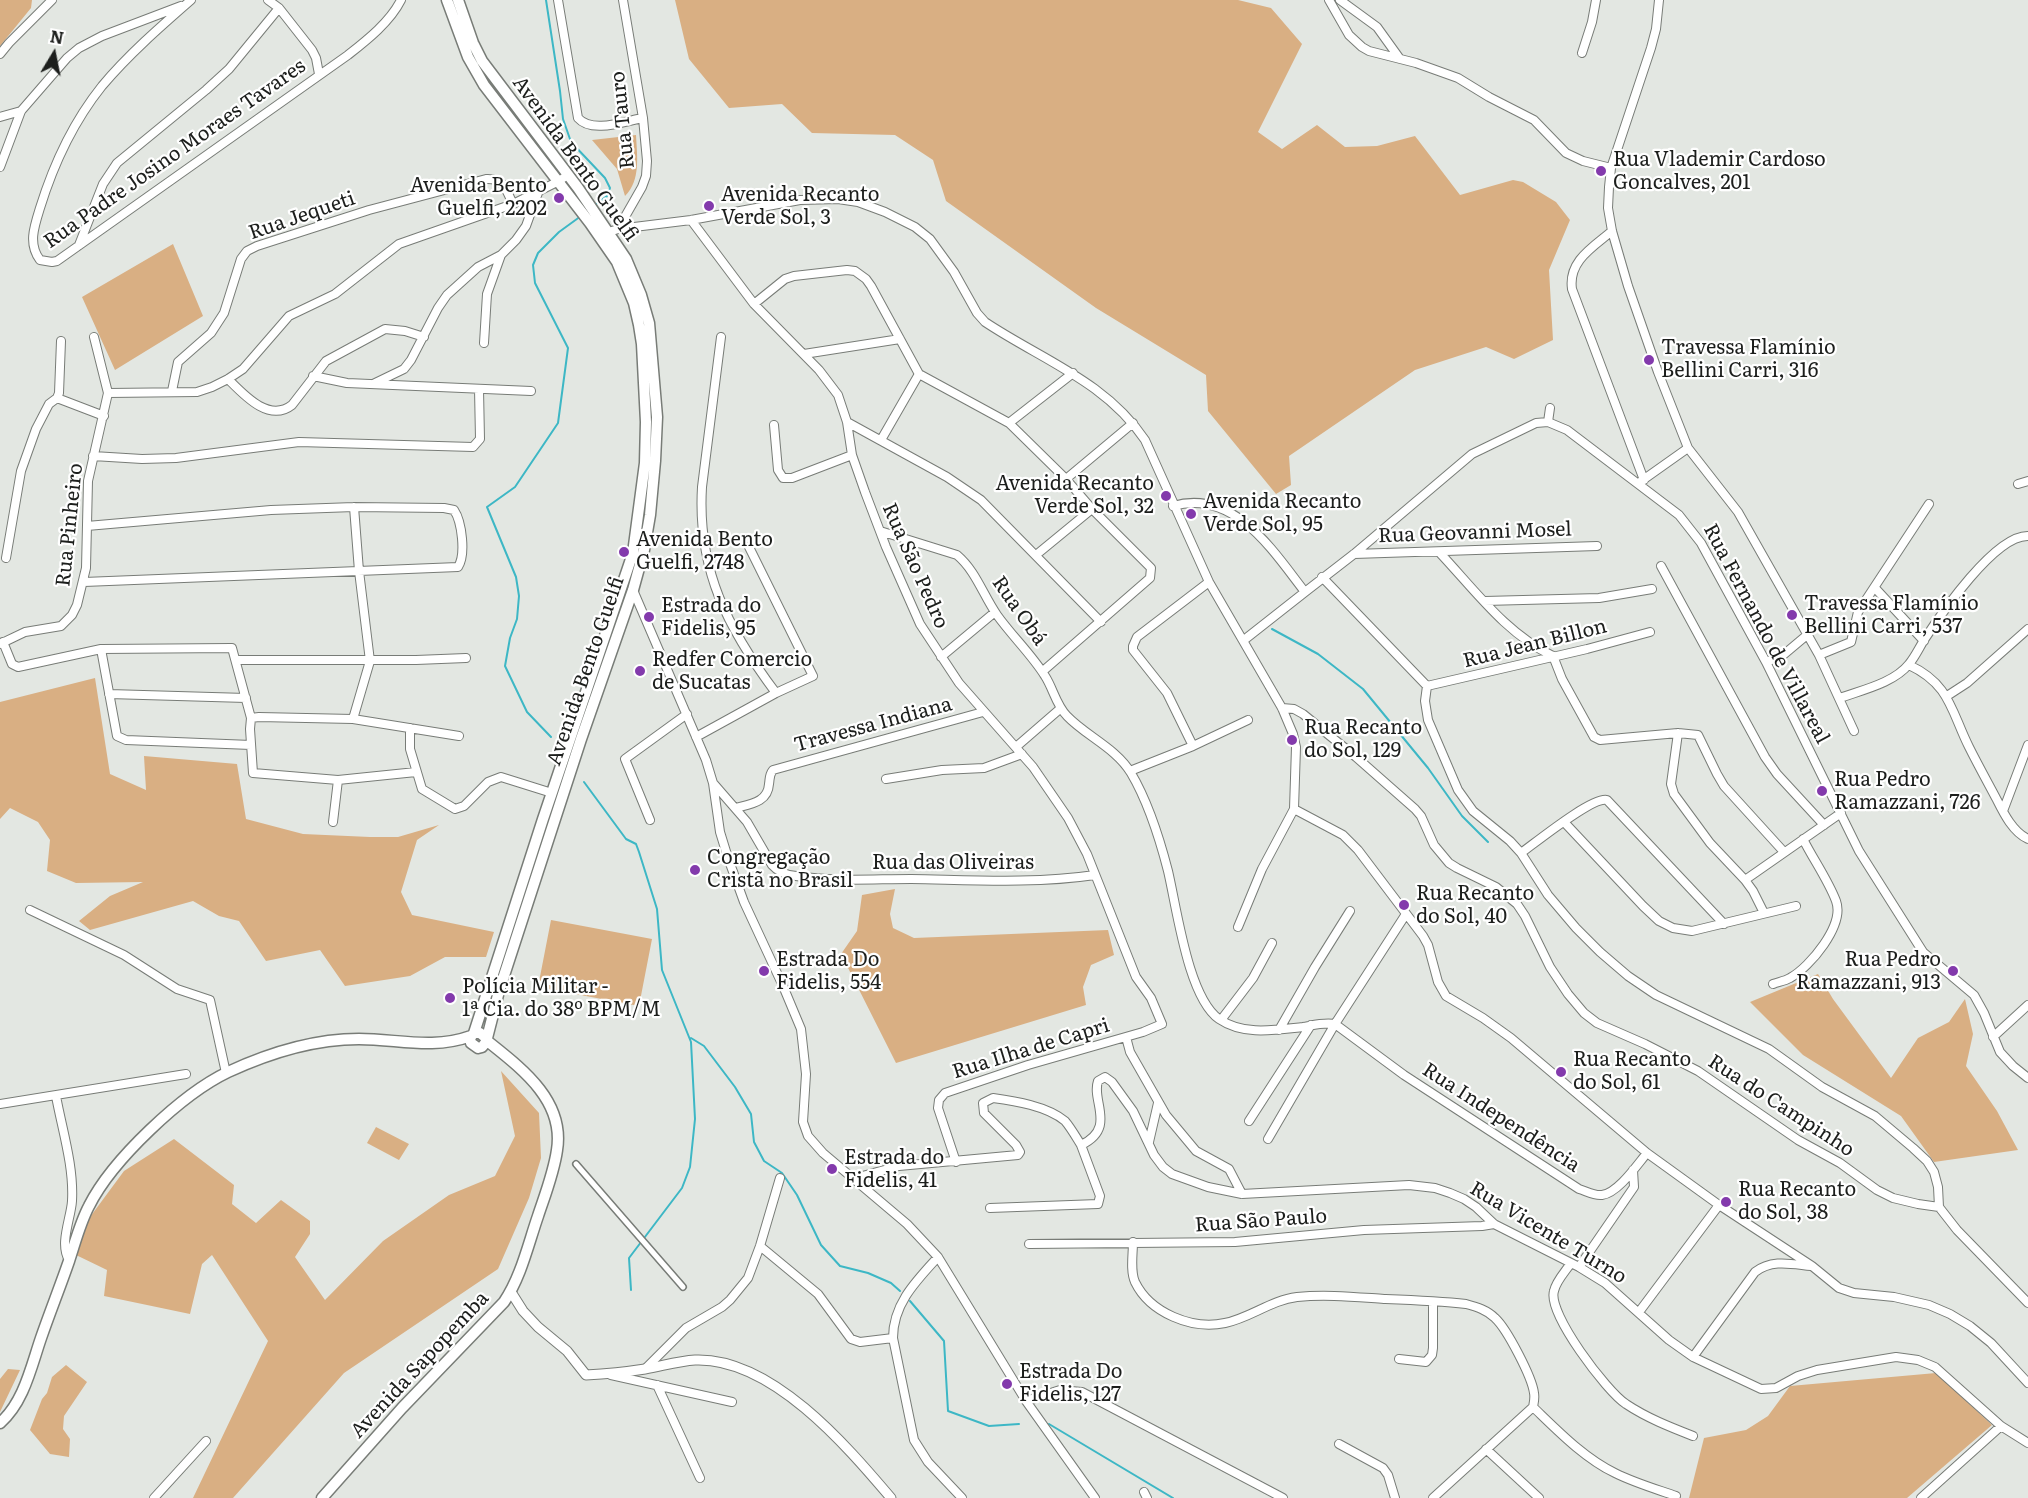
<!DOCTYPE html>
<html>
<head>
<meta charset="utf-8">
<style>
	body { margin:0 }
	#map { position:relative; width:2028px; height:1498px; overflow:hidden; background:#e3e7e2; font-family:Literata,serif }
	canvas { display:block }
	.north { position:absolute; left:24px; top:24px; width:60px; height:60px; -webkit-text-stroke:4px #fff; paint-order:stroke; rotate:10deg; font-size:16px; font-weight:700; line-height:24px; text-align:center; color:#1c1e1c }
	.north::after { content:''; display:block; margin:auto; width:21px; height:27px; background:#1c1e1c; clip-path:polygon(50% 0,100% 100%,50% 72%,0 100%) }
</style>
</head>
<body>
<div id="map">
<canvas width="2028" height="1498"></canvas>
<div class="north">N</div>
</div>
<script>
const g = document.querySelector('canvas').getContext('2d');
g.lineJoin = 'round';
function paint(path, color) { g.fillStyle = color; g.fill(path, 'evenodd'); }
function stroke(path, color, width, dash) { g.strokeStyle = color; g.lineWidth = width; g.lineCap = dash ? 'butt' : 'round'; g.setLineDash(dash || []); g.stroke(path); }
function write(font, color, halo, rows, align = 'center') {
  g.font = font + ' Literata,serif'; g.lineWidth = 4.5; g.setLineDash([]); g.textBaseline = 'middle'; g.strokeStyle = halo; g.fillStyle = color; for (const [text, x, y, turn = 0] of rows) {
    g.save(); g.translate(x, y); g.rotate((+turn || 0) * Math.PI / 180); g.textAlign = isNaN(turn) ? turn : align; if (halo) g.strokeText(text, 0, 0); g.fillText(text, 0, 0); g.restore();
  }
}
const green = new Path2D(`
	M0 0H32L31 8 0 46Z
	M675 0H1238L1271 8 1302 44 1258 132 1282 149 1317 125 1345 147 1377 146 1415 136 1460 195 1513 180 1523 182 1556 202 1570 220 1549 270 1553 340 1514 359 1486 347 1415 370 1289 456 1291 485 1276 494 1208 411 1206 375 1096 308 946 201 933 160 895 135 812 133 782 104 729 108 689 59Z
	M636 135C637 156 641 180 625 196L617 169 592 140Z
	M173 244 203 316 115 370 82 297Z
	M95 678 110 774 146 790 144 756 237 764 246 819 303 834 370 837H398L439 825 417 840 401 892 412 915 494 932 486 957H445L410 976 345 986 320 950 266 961 239 921 219 916 193 901 90 930 79 921 110 896 143 882 76 883 47 871 50 840 38 822 10 808 0 819V702Z
	M895 889 890 914 893 928 914 938 1108 930 1114 955 1091 965 1083 987 1086 1005 896 1063 841 954 857 931 862 895Z
	M551 920 652 939 639 1006 538 987Z
	M1818 974 1833 999 1891 1078 1918 1038 1949 1022 1965 999 1973 1034 1966 1066 1997 1111 2018 1150 1934 1162 1901 1116 1803 1055 1750 1002Z
	M501 1071 539 1113 541 1158 529 1198 498 1269 344 1373 233 1498H193L268 1341 212 1255 202 1264 190 1314 104 1296 107 1270 76 1255 90 1217 124 1171 174 1139 234 1185 232 1204 256 1223 281 1200 310 1221V1234L295 1257 325 1300 383 1241 449 1195 495 1176 515 1136Z
	M376 1127 409 1144 399 1160 367 1143Z
	M66 1365 87 1382 64 1416 63 1429 70 1439 69 1457 50 1454 30 1430 42 1399 47 1393 52 1377Z
	M8 1369 20 1370 0 1412V1379Z
	M1936 1373 1992 1425 1907 1498H1689L1704 1438 1746 1430 1768 1416 1790 1386Z`);
const stream = new Path2D(`
	M546 0 560 91 563 119 571 142 605 178 610 188 607 196 595 205
	M1272 629 1318 654 1363 689 1428 768 1462 816 1488 842
	M551 737 527 712 505 666 510 638 517 619 519 596 516 577 487 507 515 487 558 423 568 348 535 283 533 265 538 253 559 232 581 216
	M584 782 626 839 636 844 639 852 657 909 662 970 691 1042 695 1119 690 1167 682 1188 629 1258 631 1290
	M691 1038 704 1046 735 1087 751 1114 754 1142 764 1161 782 1173 797 1195 821 1245 840 1266 868 1273 891 1283 900 1291
	M910 1301 944 1341 948 1411 989 1426 1019 1424
	M1049 1424 1173 1498`);
const pedestrian = new Path2D(`
	M576 1164 683 1287`);
const minor = new Path2D(`
	M191 0C160 27 128 55 102 86 74 121 53 166 40 208 34 227 28 244 40 260L52 262 57 261 348 55C367 40 390 22 401 0
	M268 0 279 8 312 50 316 58 319 74
	M558 0 578 118C592 134 625 121 643 118
	M1329 0 1349 35 1362 47 1369 51 1416 63 1458 78 1489 97 1534 120 1566 153 1583 161 1611 168
	M1340 0 1377 27 1400 59
	M1659 0 1656 29 1651 48 1611 168 1609 187 1608 208 1612 231 1628 286 1658 372 1688 448 1738 512 1819 655 1854 731
	M1582 53 1592 22 1596 0
	M0 54 9 43 52 0
	M0 117 21 111
	M0 167 21 111 67 58 79 48 102 36 181 6
	M691 220 754 304 819 370 838 395 847 422 852 455 865 492 886 547 920 624 959 683 1033 767 1068 818 1087 854 1136 977 1151 998 1162 1024 1143 1032 1028 1065 945 1093 939 1100 938 1108 956 1162
	M618 229 642 187 646 176 647 161 643 118 623 0
	M1612 231C1593 247 1568 261 1572 289L1644 480
	M606 233 618 229 691 220 800 200 838 199 858 202 885 212 915 227 930 239 954 272 977 313 985 322C1042 360 1105 381 1145 440L1209 582 1282 708 1293 734 1296 747 1294 809 1343 835 1358 850 1423 936 1428 945 1438 982 1446 996 1483 1018 1511 1038 1647 1153 1719 1205 1812 1266 1839 1288 1854 1293 1894 1297 1929 1305 1950 1314 1970 1326 1991 1343 2028 1383
	M79 245 103 184 117 163 206 90 229 69 279 8
	M754 304 785 279 794 276 847 270 855 271 866 279 871 286 919 374 1009 423 1066 479 1092 509 1151 568 1150 578 1043 671
	M94 337 108 393 197 392 212 387 228 379 243 369 289 316 335 294 399 244 513 204 557 182 568 175
	M721 337 702 487C697 570 728 629 776 693
	M484 343 487 294 501 255
	M804 354 900 339
	M313 376 347 383 531 391
	M228 379C244 395 269 423 292 405L326 361 385 329 405 331 424 337
	M373 384 404 369 411 360 438 308 447 295 478 267 501 255 516 240 526 226 538 193
	M172 391 178 362 211 333 224 313 241 259 247 251 257 246 369 210 486 179C504 178 506 190 513 204
	M57 398 104 416
	M847 422 947 477 981 500 1101 622
	M1548 422 1550 408
	M1009 423 1073 373
	M774 425 778 470 783 478H792L852 455
	M881 440 919 374
	M93 456 142 459 176 458 299 442 473 447 480 439 479 389
	M1066 479 1133 423
	M1640 482 1688 448
	M2018 484 2028 481
	M1173 506C1234 488 1273 551 1305 592L1354 554 1472 454 1536 423 1548 422 1567 430 1679 515 1701 543 1766 662 1859 851 1923 952 1974 995 1984 1013 2000 1052 2013 1066 2028 1078
	M880 531 957 555C976 571 983 595 997 615 1012 636 1032 655 1045 676 1053 688 1056 705 1067 716 1086 736 1116 748 1131 773 1147 800 1160 840 1168 871 1177 909 1188 997 1219 1019 1244 1036 1275 1030 1303 1027 1314 1025 1324 1022 1335 1024L1404 1075 1579 1189C1586 1191 1594 1196 1602 1195 1618 1193 1637 1165 1647 1153
	M1439 552C1474 589 1506 634 1553 656
	M1354 554 1597 546
	M1036 555 1092 509
	M6 558 21 471 36 429 49 404 57 398 59 393 61 341
	M1661 566 1765 757 1777 774 1824 825
	M1322 577 1427 686 1425 701 1428 720 1458 790 1473 811 1510 841 1521 853 1548 895 1576 928 1600 952 1628 976 1656 995 1769 1049 1822 1087 1875 1116 1913 1148 1927 1161 1934 1172 1938 1187 1939 1207 1957 1230 2028 1303
	M84 582 458 567C466 555 462 522 454 510L444 508 354 507 271 510 87 526
	M1875 588 1924 641
	M633 590 706 760 713 783 720 832 728 858 744 902 783 986 801 1029 806 1074 803 1122 808 1136 823 1153 907 1224 938 1257 1026 1401 1095 1498
	M1485 601 1599 598 1652 589
	M1244 640 1305 592
	M3 642 12 664 18 667 101 649 232 648 251 718
	M0 644 25 632 61 626 72 615 77 605 86 568 88 481 108 393
	M101 649 117 736 126 740 251 745
	M1819 655 1851 642 1858 612 1929 504
	M1553 656 1562 679 1594 737 1600 740 1678 733 1698 735 1717 774 1724 786 1784 852
	M941 657 995 612
	M236 660H416L466 658
	M1766 662 1782 656 1807 635
	M1909 665C1950 684 1951 711 1969 747 1978 765 1988 783 1997 800 2004 814 2013 832 2028 839
	M1427 686 1587 649 1650 632
	M109 694 246 698
	M1947 696 1967 683 2028 629
	M1840 698C1862 690 1894 683 1909 664 1915 657 1919 648 1924 640 1941 614 1995 535 2028 536
	M1282 708 1294 709 1303 714 1356 757 1415 809 1421 816 1434 845 1449 863 1457 868 1496 887 1517 904 1525 916 1550 967 1568 994 1584 1013 1597 1023 1645 1044 1698 1071 1798 1140 1840 1163 1877 1190 1893 1198 1918 1204 1939 1207
	M353 719 370 661 359 571 354 507
	M410 728V749L422 789 455 809 464 806 488 782 501 777 552 793
	M1678 733 1671 784 1674 794 1710 843 1745 880 1753 891 1764 913
	M696 737 776 693 813 676 749 547
	M1193 746 1167 693 1133 650V646L1137 637 1209 582
	M1016 747 1061 708
	M1130 771 1193 746 1248 720
	M416 772 338 780 253 773 250 729 251 718 259 717 353 719 459 736
	M886 779 942 770 984 768 1022 754
	M714 784 747 822 772 865C778 872 786 875 796 876 834 882 873 879 911 879 972 880 1034 884 1095 875
	M736 808C751 804 768 802 769 784 770 778 769 775 773 770L983 712
	M2003 811 2028 745
	M650 820 625 759 687 714
	M333 822 338 780
	M1564 822 1643 906 1659 921 1673 928 1692 931 1796 906
	M1521 853C1535 843 1593 796 1607 800L1724 924
	M1745 880 1841 813
	M30 910 124 955 177 989 210 1000 226 1073
	M1238 927 1262 869 1294 809
	M1773 984C1778 982 1785 981 1790 978 1810 967 1845 925 1836 901 1828 880 1813 859 1803 839
	M1221 1020 1253 978 1272 943
	M1279 1030 1315 967 1350 911
	M1126 1037 1130 1052 1166 1115 1196 1151 1229 1169 1242 1194
	M1993 1037 2028 1005
	M56 1096C62 1129 74 1166 72 1201 71 1218 59 1244 69 1260
	M0 1104 186 1074
	M1249 1121 1311 1025
	M1268 1139 1335 1024 1406 914
	M1149 1142 1158 1103
	M855 1178 899 1166 1018 1155 1020 1152 1016 1145 984 1113 983 1103 993 1098C1015 1101 1047 1106 1065 1121 1071 1128 1076 1137 1081 1145 1117 1128 1091 1101 1098 1081L1105 1077 1112 1082 1133 1111 1154 1155 1163 1167 1172 1174 1208 1187 1242 1194 1409 1185 1435 1188 1450 1193 1464 1199 1476 1207 1494 1224 1579 1267 1605 1283 1669 1340 1693 1357 1761 1389 1776 1388 1798 1376 1817 1370 1896 1357 1918 1360 1935 1367 2001 1426 2028 1443
	M990 1208 1098 1204 1100 1196 1081 1145
	M1133 1242C1133 1254 1130 1271 1135 1282 1150 1313 1192 1330 1225 1323 1250 1318 1271 1300 1297 1297 1326 1294 1355 1297 1384 1299 1411 1300 1439 1301 1466 1304 1477 1307 1487 1310 1495 1318 1507 1329 1532 1377 1534 1393 1535 1398 1534 1402 1533 1407L1433 1498
	M1029 1244 1235 1242 1364 1230 1482 1226 1494 1224
	M760 1246 818 1294 851 1339 860 1342 893 1338
	M938 1257C916 1281 893 1304 893 1338L914 1440 928 1462 962 1498
	M1571 1263C1565 1272 1556 1281 1554 1291 1547 1313 1607 1392 1626 1404 1647 1418 1670 1427 1693 1436
	M1579 1267 1634 1187 1633 1170
	M1639 1312 1719 1205
	M1693 1357 1755 1272C1772 1259 1791 1264 1811 1266
	M1399 1359 1426 1362 1432 1355 1433 1348V1302
	M645 1369 686 1328 722 1307 730 1300 748 1278 760 1246 780 1178
	M611 1375 732 1402
	M657 1385 700 1478
	M1026 1401 1060 1390 1082 1392 1283 1498
	M1533 1407C1558 1431 1584 1458 1615 1473 1635 1483 1656 1489 1676 1496
	M1339 1444 1383 1468 1388 1475 1395 1498
	M1486 1449 1539 1498
	M1144 1492 1147 1498
	M154 1498 206 1441
	M1921 1498 2001 1426`);
const tertiary = new Path2D(`
	M511 1292 523 1311 538 1327 567 1351 586 1375C606 1374 626 1372 645 1369 662 1366 679 1361 695 1360 771 1357 846 1445 891 1498`);
const secondary = new Path2D(`
	M447 0 468 57 484 85 590 223 617 262 634 303 639 325 642 344 646 422 645 463 633 553 543 819 474 1033
	M458 0 473 43 482 61 578 188 626 259 641 295 649 323 657 417 655 461 650 515 644 550 633 590 581 739 499 991 486 1042 482 1047 478 1048 471 1043 470 1038 474 1033H480L486 1038
	M0 1423C24 1402 31 1367 41 1338 50 1312 60 1287 69 1261 75 1243 80 1223 89 1206 112 1160 182 1094 228 1072 269 1053 313 1039 359 1039 398 1039 432 1050 471 1036
	M322 1498 402 1408 504 1302C521 1277 528 1245 538 1216 545 1195 554 1172 557 1150 565 1100 521 1068 486 1040`);
const markers = [
	[1601,171,6,"#833aac"],
	[559,198,6,"#833aac"],
	[709,206,6,"#833aac"],
	[1649,360,6,"#833aac"],
	[1166,496,6,"#833aac"],
	[1191,514,6,"#833aac"],
	[624,552,6,"#833aac"],
	[1792,615,6,"#833aac"],
	[649,617,6,"#833aac"],
	[640,671,6,"#833aac"],
	[1292,740,6,"#833aac"],
	[1822,791,6,"#833aac"],
	[695,870,6,"#833aac"],
	[1404,905,6,"#833aac"],
	[764,971,6,"#833aac"],
	[1953,971,6,"#833aac"],
	[450,998,6,"#833aac"],
	[1561,1072,6,"#833aac"],
	[832,1169,6,"#833aac"],
	[1726,1202,6,"#833aac"],
	[1007,1384,6,"#833aac"]
];
const streetNames = [
	["Rua Tauro",623,120,-96],
	["Rua Padre Josino Moraes Tavares",175,154,-35],
	["Avenida Bento Guelfi",575,159,54],
	["Rua Jequeti",302,216,-19],
	["Rua Pinheiro",70,525,-84],
	["Rua Geovanni Mosel",1475,533,-2],
	["Rua São Pedro",915,566,66],
	["Rua Obá",1019,611,55],
	["Rua Fernando de Villareal",1766,634,62],
	["Rua Jean Billon",1535,644,-14],
	["Avenida Bento Guelfi",586,671,-71],
	["Travessa Indiana",873,725,-15],
	["Rua das Oliveiras",953,863],
	["Rua Ilha de Capri",1031,1049,-17],
	["Rua do Campinho",1781,1106,33],
	["Rua Independência",1501,1118,33],
	["Rua São Paulo",1261,1221,-4],
	["Rua Vicente Turno",1548,1233,31],
	["Avenida Sapopemba",420,1365,-47]
];
const poiNames = [
	["Rua Vlademir Cardoso",1613,160],
	["Goncalves, 201",1613,183],
	["Avenida Bento",547,186,"right"],
	["Guelfi, 2202",547,209,"right"],
	["Avenida Recanto",721,195],
	["Verde Sol, 3",721,218],
	["Travessa Flamínio",1661,348],
	["Bellini Carri, 316",1661,371],
	["Avenida Recanto",1154,484,"right"],
	["Verde Sol, 32",1154,507,"right"],
	["Avenida Recanto",1203,502],
	["Verde Sol, 95",1203,525],
	["Avenida Bento",636,540],
	["Guelfi, 2748",636,563],
	["Travessa Flamínio",1804,604],
	["Bellini Carri, 537",1804,627],
	["Estrada do",661,606],
	["Fidelis, 95",661,629],
	["Redfer Comercio",652,660],
	["de Sucatas",652,683],
	["Rua Recanto",1304,728],
	["do Sol, 129",1304,751],
	["Rua Pedro",1834,780],
	["Ramazzani, 726",1834,803],
	["Congregação",707,858],
	["Cristã no Brasil",707,881],
	["Rua Recanto",1416,894],
	["do Sol, 40",1416,917],
	["Estrada Do",776,960],
	["Fidelis, 554",776,983],
	["Rua Pedro",1941,960,"right"],
	["Ramazzani, 913",1941,983,"right"],
	["Polícia Militar -",462,987],
	["1ª Cia. do 38º BPM/M",462,1010],
	["Rua Recanto",1573,1060],
	["do Sol, 61",1573,1083],
	["Estrada do",844,1158],
	["Fidelis, 41",844,1181],
	["Rua Recanto",1738,1190],
	["do Sol, 38",1738,1213],
	["Estrada Do",1019,1372],
	["Fidelis, 127",1019,1395]
];
paint(green, '#d9af83');
stroke(stream, '#3db7c5', 2);
stroke(pedestrian, '#787c77', 8);
stroke(minor, '#787c77', 10);
stroke(tertiary, '#787c77', 11);
stroke(secondary, '#787c77', 13);
stroke(pedestrian, '#fff', 5);
stroke(minor, '#fff', 8);
stroke(tertiary, '#fff', 9);
stroke(secondary, '#fff', 10);
for (const [x, y, r, color] of markers) { const dot = new Path2D(); dot.arc(x, y, r, 0, 2 * Math.PI); g.fillStyle = color; g.fill(dot); stroke(dot, '#fff', 2); }
write('20px', '#1c1e1c', '#fff', streetNames);
write('20px', '#1c1e1c', '#fff', poiNames, 'left');
</script>
</body>
</html>
